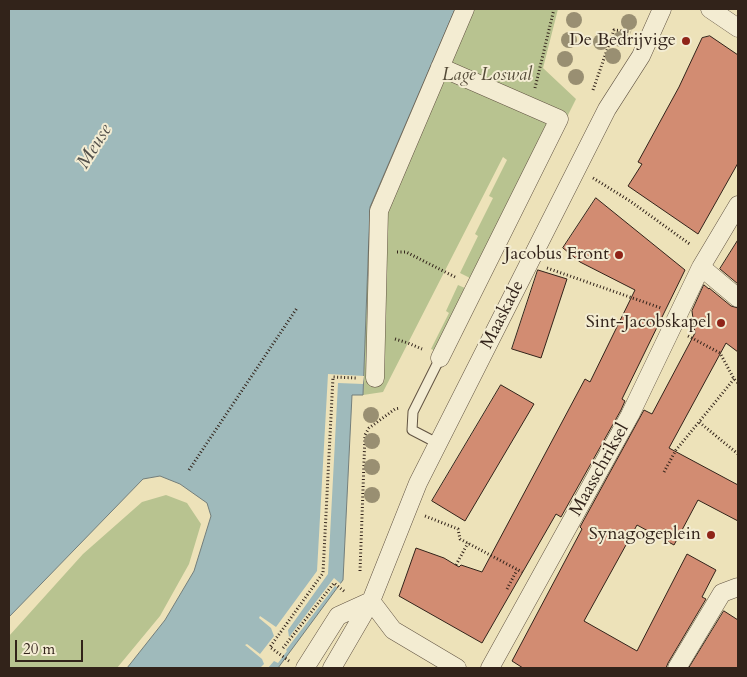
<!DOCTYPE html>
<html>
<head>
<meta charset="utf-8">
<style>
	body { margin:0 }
	#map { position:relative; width:747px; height:677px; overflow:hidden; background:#ede2b9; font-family:Cardo,serif }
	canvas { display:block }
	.frame { position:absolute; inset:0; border:10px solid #32231a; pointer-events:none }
	.scale { position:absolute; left:15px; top:640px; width:68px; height:22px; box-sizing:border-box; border:2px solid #32231a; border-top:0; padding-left:6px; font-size:15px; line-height:18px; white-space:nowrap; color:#32231a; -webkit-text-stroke:4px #f3ecd2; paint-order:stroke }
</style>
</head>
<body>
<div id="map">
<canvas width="747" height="677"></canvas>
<div class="frame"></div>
<div class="scale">20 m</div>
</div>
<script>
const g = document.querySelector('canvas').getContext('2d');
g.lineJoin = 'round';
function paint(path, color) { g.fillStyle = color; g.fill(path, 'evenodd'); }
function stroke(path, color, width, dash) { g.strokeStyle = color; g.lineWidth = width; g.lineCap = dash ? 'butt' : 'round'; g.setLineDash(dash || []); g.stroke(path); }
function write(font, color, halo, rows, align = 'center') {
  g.font = font + ' Cardo,serif'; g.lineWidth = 4; g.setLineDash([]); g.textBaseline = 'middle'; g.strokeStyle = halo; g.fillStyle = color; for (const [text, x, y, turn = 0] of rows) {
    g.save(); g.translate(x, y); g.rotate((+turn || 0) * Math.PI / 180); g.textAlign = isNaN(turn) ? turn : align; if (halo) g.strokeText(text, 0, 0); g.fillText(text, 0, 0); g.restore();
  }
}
const green = new Path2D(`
	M455 9H558L543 68 576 99 556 139 472 279 460 273 478 236 475 234 493 198 489 196 507 160 503 157 383 392 363 395 370 207Z
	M458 285 467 289 436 351 431 349 449 313 446 311Z
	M166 495 187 503 201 524 189 564 160 616 117 668H9V636L83 554 142 502Z`);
const water = new Path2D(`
	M9 9H455L370 207 363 395H352L343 580 278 668H127L165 620 194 571 211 516 207 503 180 484 160 476 143 479 9 617Z`);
const pier = new Path2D(`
	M328 374 364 376 363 384 338 383 328 574 288 630 289 637 334 578 341 584 338 588 335 586 286 650 287 651 278 663 274 661 268 668H260L264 664 262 659 245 645 247 644 260 654 274 636 271 628 259 618 260 616 276 627 317 571Z`);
const building = new Path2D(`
	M710 36 738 55V163L698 234 628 186 642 164 638 162 679 87 702 38Z
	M596 198 685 270 622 399 625 401 621 410 561 517 556 514 482 643 399 596 416 548 444 558 459 567 461 565 482 572 585 379 590 382 635 290 580 262 563 248Z
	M738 240V284L720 269Z
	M538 270 567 279 541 358 512 349Z
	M704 285 709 289V288L731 306 738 308V352L726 343 669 448 738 485V521L698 500 674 545 637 525 584 621 637 651 687 554 716 570 702 597 706 599 668 663 666 668H523L512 661 582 529 580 527 644 410 652 414 695 333 692 311Z
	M501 385 534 404 465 521 432 501Z
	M724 611 738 620V668H689Z`);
const path = new Path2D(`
	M535 88 554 9
	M593 90 614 30 631 32
	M593 178 630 201 691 245
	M397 252H406L457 278
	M547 268 661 308
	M688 336 720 353 734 379 738 383
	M395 339 408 343 422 349
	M734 379 699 422 738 454
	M189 470 297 308
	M664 472 676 450 699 422
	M425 516 458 529 460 539 522 572
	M456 565 468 543
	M360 571 365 435 369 428 395 409 400 408
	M507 589 517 570
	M283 648 334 583 345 592
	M289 661 270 647 323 573 333 377 357 378`);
const lane = new Path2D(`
	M439 444 412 430 413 412 440 358`);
const street = new Path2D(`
	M710 9 738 28
	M440 67 559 119 440 358
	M701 267 738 298
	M375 378 379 211 465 9
	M371 601 393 630 457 668
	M305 668 338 616 371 601
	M332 668 371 601 418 483 607 109 641 56 662 9
	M490 668 630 415 701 267 738 205
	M677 668 722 593 738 587`);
const trees = [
	[574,20],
	[629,22],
	[621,39],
	[569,40],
	[601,42],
	[613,56],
	[565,59],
	[576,77],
	[371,415],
	[372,441],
	[372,467],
	[372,495]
];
const markers = [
	[686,41,5,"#8f2418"],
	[619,255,5,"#8f2418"],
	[721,323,5,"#8f2418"],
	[711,535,5,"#8f2418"]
];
const poiNames = [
	["De Bedrijvige",676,41],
	["Jacobus Front",609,255],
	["Sint-Jacobskapel",711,323],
	["Synagogeplein",701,535]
];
const parkNames = [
	["Lage Loswal",487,76]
];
const streetNames = [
	["Maaskade",503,315,-63],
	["Maasschriksel",600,470,-61]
];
const waterNames = [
	["Meuse",95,147,-58]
];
paint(green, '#b8c390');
paint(water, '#9fbabb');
stroke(water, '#737e7b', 1);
paint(pier, '#ede2b9');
paint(building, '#d28c72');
stroke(building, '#32231a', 1);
stroke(lane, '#615342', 11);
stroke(street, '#615342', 19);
stroke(path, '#32231a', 3, [1, 2.5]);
stroke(lane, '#f3ecd2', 9);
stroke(street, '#f3ecd2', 18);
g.fillStyle = '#998f72';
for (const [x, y] of trees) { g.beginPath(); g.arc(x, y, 8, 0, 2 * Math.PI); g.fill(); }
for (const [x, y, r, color] of markers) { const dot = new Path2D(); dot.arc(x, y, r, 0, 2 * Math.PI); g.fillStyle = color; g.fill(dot); stroke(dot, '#f3ecd2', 2); }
write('18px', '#32231a', '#f3ecd2', poiNames, 'right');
write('italic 18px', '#544b38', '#f3ecd2', parkNames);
write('18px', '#32231a', '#f3ecd2', streetNames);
write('italic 19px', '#53504a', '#f3ecd2', waterNames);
</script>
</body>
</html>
